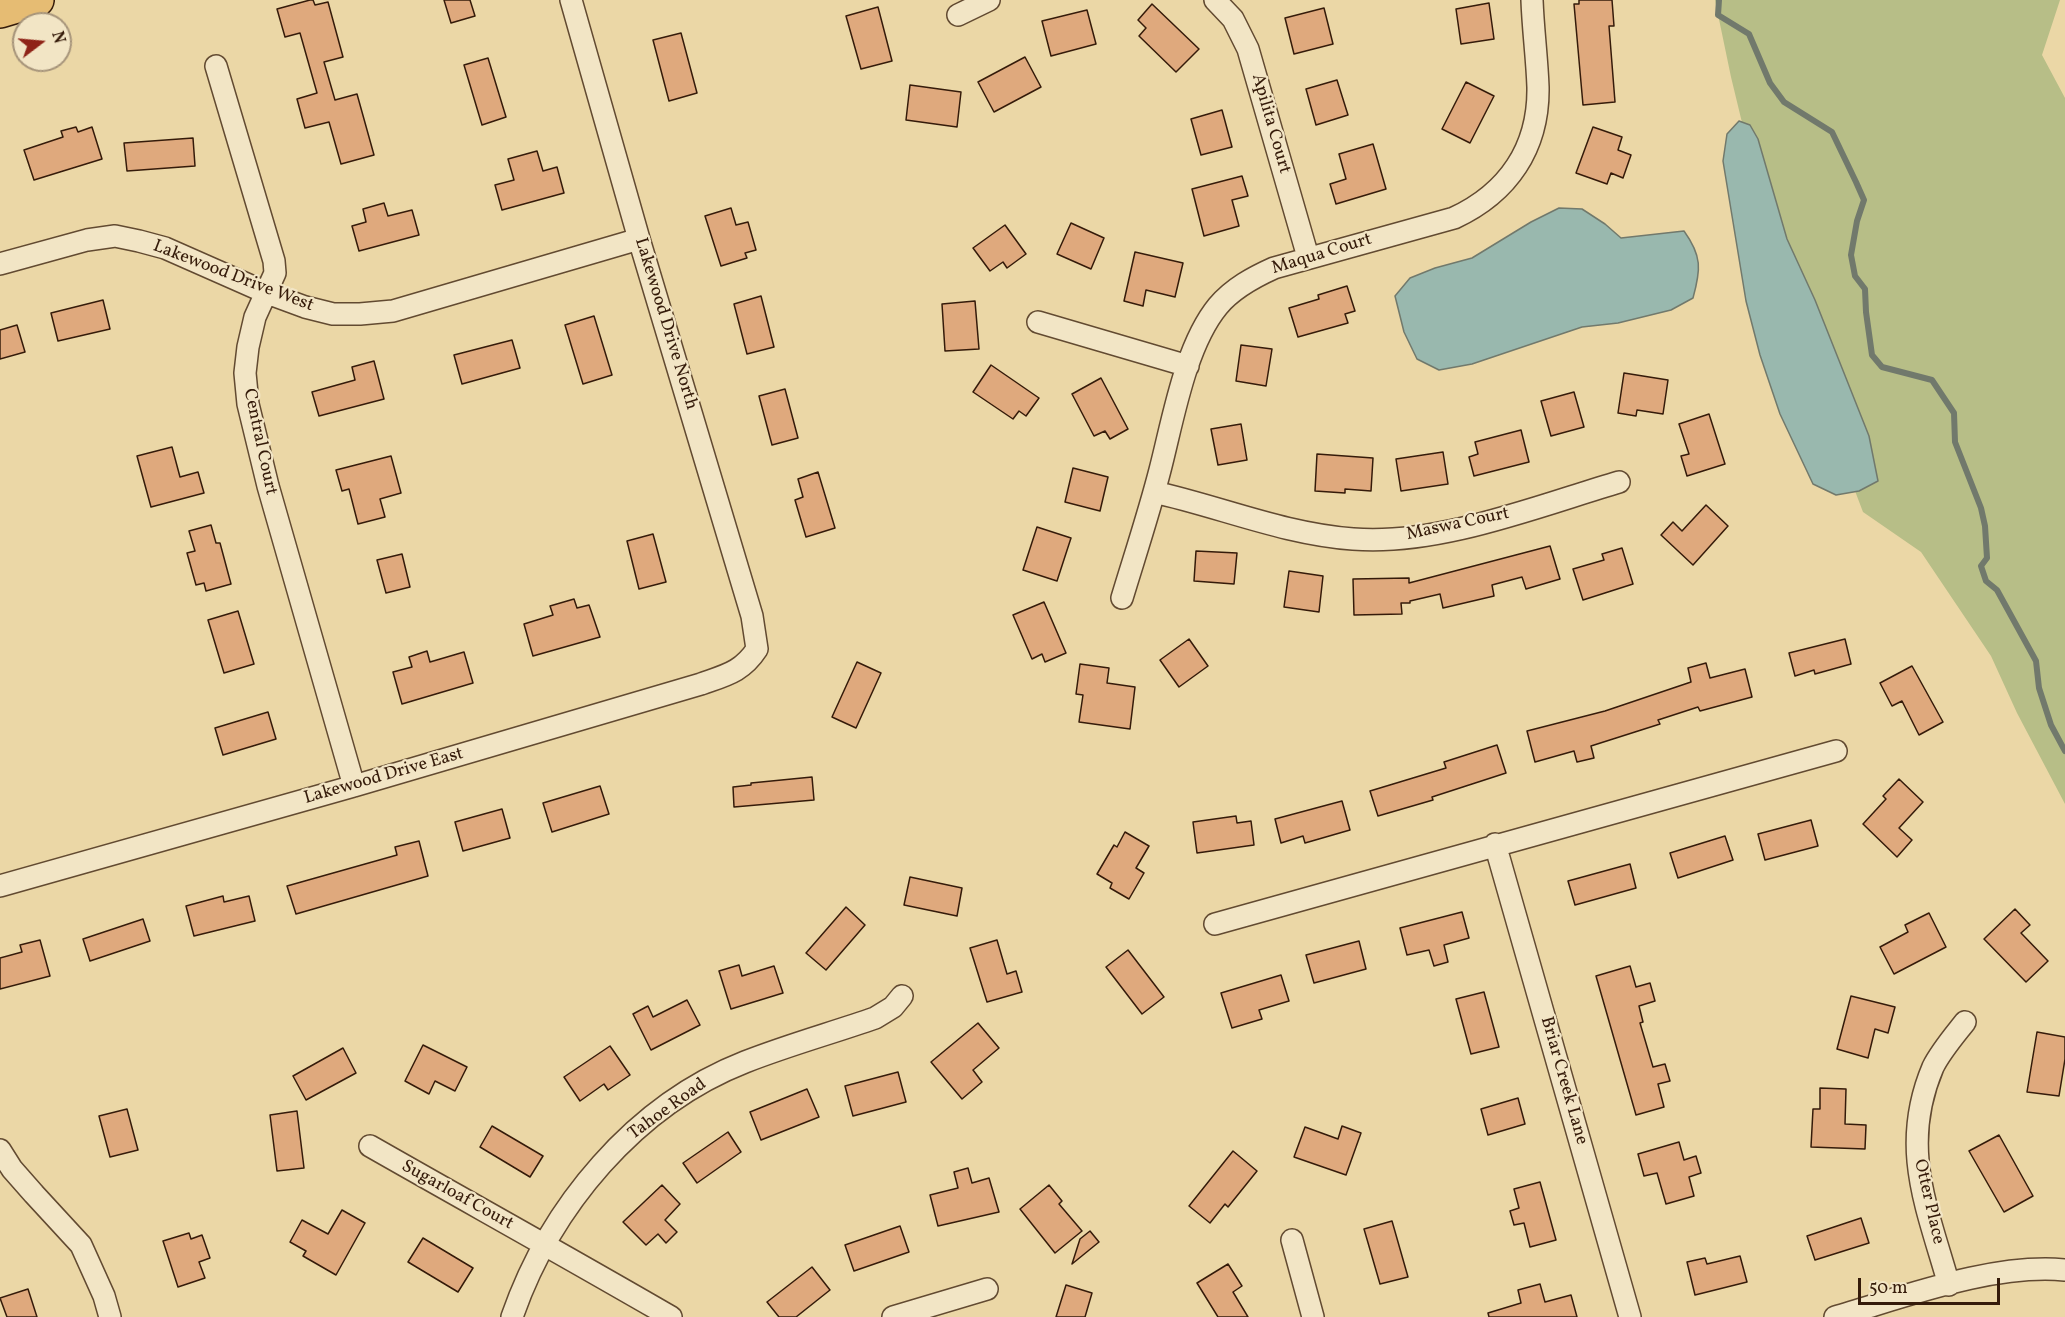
<!DOCTYPE html>
<html>
<head>
<meta charset="utf-8">
<style>
	body { margin:0 }
	#map { position:relative; width:2065px; height:1317px; overflow:hidden; background:#ebd7a6; font-family:Vollkorn,serif }
	canvas { display:block }
	.north { position:absolute; left:12px; top:12px; width:60px; height:60px; box-sizing:border-box; background:#f2e5c5; border:2px solid #a6947a; border-radius:50%; rotate:74deg; font-size:16px; font-weight:700; line-height:24px; text-align:center; color:#351b0a }
	.north::after { content:''; display:block; margin:auto; width:21px; height:27px; background:#8f2418; clip-path:polygon(50% 0,100% 100%,50% 72%,0 100%) }
	.scale { position:absolute; left:1858px; top:1278px; width:142px; height:27px; box-sizing:border-box; border:3px solid #351b0a; border-top:0; padding-left:8px; font-size:18px; line-height:21px; white-space:nowrap; color:#351b0a; -webkit-text-stroke:4px #f2e5c5; paint-order:stroke }
</style>
</head>
<body>
<div id="map">
<canvas width="2065" height="1317"></canvas>
<div class="north">N</div>
<div class="scale">50 m</div>
</div>
<script>
const g = document.querySelector('canvas').getContext('2d');
g.lineJoin = 'round';
function paint(path, color) { g.fillStyle = color; g.fill(path, 'evenodd'); }
function stroke(path, color, width, dash) { g.strokeStyle = color; g.lineWidth = width; g.lineCap = dash ? 'butt' : 'round'; g.setLineDash(dash || []); g.stroke(path); }
function write(font, color, halo, rows, align = 'center') {
  g.font = font + ' Vollkorn,serif'; g.lineWidth = 4.5; g.setLineDash([]); g.textBaseline = 'middle'; g.strokeStyle = halo; g.fillStyle = color; for (const [text, x, y, turn = 0] of rows) {
    g.save(); g.translate(x, y); g.rotate((+turn || 0) * Math.PI / 180); g.textAlign = isNaN(turn) ? turn : align; if (halo) g.strokeText(text, 0, 0); g.fillText(text, 0, 0); g.restore();
  }
}
const green = new Path2D(`
	M1715 0H2060L2042 55 2065 98V804L2017 713 1991 656 1921 552 1863 512 1789 317 1731 77Z`);
const water = new Path2D(`
	M1739 121 1750 125 1758 139 1787 239 1815 300 1869 436 1878 481 1859 491 1836 495 1813 484 1780 414 1760 355 1746 301 1723 161 1727 134Z
	M1559 208 1582 209 1605 224 1621 238 1684 231C1702 256 1701 269 1693 298L1671 310 1618 323 1582 327 1472 364 1439 370 1417 359 1404 332 1395 296 1410 278 1435 268 1472 258 1531 222Z`);
const stream = new Path2D(`
	M1719 0 1718 15 1749 34 1770 83 1784 102 1832 132 1856 182 1864 200 1857 221 1851 255 1855 276 1865 289 1866 312 1872 355 1882 367 1932 380 1954 413 1955 442 1981 508 1985 526 1987 558 1981 566 1986 581 1997 590 2036 661 2039 688 2051 725 2065 751`);
const building = new Path2D(`
	M310 0H313L315 5 328 2 343 57 324 62 335 100 357 94 374 155 341 164 329 122 305 128 297 99 317 93 300 33 285 37 277 9Z
	M444 0H470L475 16 451 23Z
	M1579 0H1612L1614 26H1609L1615 102 1583 105 1574 4H1579Z
	M1489 3 1494 39 1461 44 1456 9Z
	M1152 4 1199 49 1176 72 1139 36 1146 28 1138 20Z
	M878 7 892 61 861 69 846 16Z
	M1324 8 1333 44 1294 54 1285 18Z
	M1087 10 1096 44 1051 56 1042 21Z
	M681 33 697 93 669 101 653 40Z
	M1025 57 1041 87 994 112 978 82Z
	M488 58 506 117 482 125 464 65Z
	M1337 80 1348 115 1316 125 1306 89Z
	M1466 82 1494 96 1470 143 1442 129Z
	M910 85 961 92 957 127 906 120Z
	M1222 110 1232 147 1201 155 1191 119Z
	M76 127 78 132 92 127 102 159 34 180 24 150 63 137 61 131Z
	M1593 127 1622 137 1618 150 1631 155 1623 178 1611 173 1607 184 1576 173Z
	M193 138 195 166 127 171 124 143Z
	M1373 144 1386 189 1336 204 1330 184 1346 179 1339 154Z
	M537 151 543 171 557 167 564 193 502 210 495 185 514 180 508 159Z
	M1242 176 1248 196 1232 200 1239 226 1204 236 1192 189Z
	M384 203 388 216 412 210 419 235 359 251 352 226 366 222 363 209Z
	M731 208 736 225 748 222 756 250 745 253 747 258 721 266 705 216Z
	M1071 223 1104 238 1091 269 1057 254Z
	M1005 225 1026 254 1007 268 1003 262 990 271 973 248Z
	M1135 252 1183 263 1175 297 1146 290 1143 306 1124 301Z
	M1347 286 1355 311 1345 314 1348 323 1298 337 1289 308 1319 299 1318 295Z
	M761 296 774 347 747 354 734 304Z
	M103 300 110 329 58 341 51 313Z
	M975 301 979 349 945 351 942 304Z
	M594 316 612 375 583 384 565 325Z
	M17 325 25 352 0 359V330Z
	M512 340 520 368 462 384 454 355Z
	M1241 345 1272 349 1266 386 1236 381Z
	M374 361 384 399 319 416 312 392 355 380 352 367Z
	M991 365 1039 398 1026 416 1019 411 1013 419 973 392Z
	M1624 373 1668 380 1663 414 1637 410 1636 416 1618 413Z
	M1101 378 1128 429 1110 439 1105 431 1094 436 1072 394Z
	M785 389 798 438 772 445 759 396Z
	M1574 392 1584 427 1551 436 1541 401Z
	M1709 414 1725 464 1687 476 1681 456 1689 454 1679 424Z
	M1241 424 1247 460 1218 465 1211 429Z
	M1521 430 1529 462 1474 476 1469 457 1478 454 1475 442Z
	M172 447 180 477 198 472 204 493 151 507 137 456Z
	M1443 452 1448 484 1401 491 1396 459Z
	M1317 454 1373 458 1371 491 1345 489V493L1315 491Z
	M391 456 401 493 380 499 385 517 358 524 349 489 342 491 336 470Z
	M1073 468 1108 477 1100 511 1065 502Z
	M818 472 835 528 806 537 795 500 803 497 798 479Z
	M1706 505 1728 526 1693 565 1661 535 1673 522 1682 531Z
	M211 525 216 543H220L231 584 206 591 204 583 196 585 187 553 195 551 189 531Z
	M1037 527 1071 538 1057 581 1023 570Z
	M653 534 666 582 639 589 627 541Z
	M1550 546 1560 579 1526 589 1522 577 1492 585 1494 596 1443 608 1440 594 1410 601V603H1401L1402 614 1354 615 1353 579 1409 578V583Z
	M1622 548 1633 584 1583 600 1573 569 1604 560 1602 554Z
	M1196 551 1237 553 1234 584 1194 581Z
	M402 554 410 587 386 593 377 560Z
	M1289 571 1323 576 1319 612 1284 607Z
	M574 599 577 608 589 605 600 637 533 656 524 624 553 615 550 606Z
	M1044 602 1066 653 1045 662 1042 654 1032 659 1013 615Z
	M238 611 254 664 224 673 208 620Z
	M1189 639 1208 666 1179 687 1160 660Z
	M1845 639 1851 664 1815 674 1814 670 1795 676 1789 653Z
	M427 651 430 662 464 652 473 683 402 704 393 672 412 667 409 657Z
	M857 662 881 673 856 728 832 717Z
	M1706 663 1710 678 1745 669 1752 697 1700 711 1698 707 1658 720 1660 724 1591 746 1594 758 1577 762 1574 751 1535 762 1527 731 1605 711 1691 682 1688 668Z
	M1080 664 1109 668 1107 683 1135 687 1130 729 1079 722 1083 695 1076 694Z
	M1912 666 1943 722 1919 735 1902 701 1892 706 1880 683Z
	M268 712 276 739 223 755 215 728Z
	M1497 745 1506 773 1432 797 1433 800 1378 816 1370 791 1446 768 1444 762Z
	M812 777 814 800 734 807 733 787 751 785V783Z
	M1899 779 1923 802 1899 828 1912 840 1897 857 1863 824 1886 799 1883 796Z
	M600 786 609 814 552 832 543 803Z
	M1342 801 1350 830 1305 843 1303 836 1281 843 1275 819Z
	M502 809 510 838 463 851 455 822Z
	M1236 816 1237 823 1251 821 1254 845 1197 853 1193 822Z
	M1811 820 1818 846 1765 860 1758 834Z
	M1125 832 1149 846 1136 868 1144 873 1129 899 1110 888 1112 883 1097 874 1114 845 1117 847Z
	M1725 836 1733 860 1678 878 1670 853Z
	M419 841 428 876 296 914 287 886 397 855 395 847Z
	M1630 864 1636 888 1575 905 1568 881Z
	M910 877 962 888 957 916 904 905Z
	M223 896 224 902 249 896 255 921 194 936 186 906Z
	M846 907 865 925 826 970 806 953Z
	M2015 909 2030 925 2021 933 2048 961 2026 982 1984 939Z
	M1462 912 1469 938 1444 945 1448 962 1434 966 1429 950 1407 955 1400 928Z
	M1929 913 1946 947 1894 974 1880 947 1908 932 1905 925Z
	M143 919 150 941 90 961 83 939Z
	M40 940 50 976 0 989V958L22 952 20 945Z
	M997 940 1007 974 1016 971 1022 992 987 1002 970 948Z
	M1359 941 1366 969 1314 983 1306 955Z
	M1128 950 1164 997 1142 1014 1106 967Z
	M739 965 742 976 774 966 783 993 731 1009 719 971Z
	M1630 966 1636 987 1650 983 1655 1001 1639 1006 1643 1022 1640 1023 1653 1067 1665 1064 1670 1081 1658 1084 1664 1107 1636 1115 1596 976Z
	M1281 975 1289 1001 1259 1010 1262 1019 1232 1028 1221 993Z
	M1484 992 1499 1047 1471 1054 1456 999Z
	M1851 996 1895 1007 1888 1033 1875 1029 1868 1058 1837 1049Z
	M687 1000 700 1025 651 1050 633 1014 648 1006 653 1017Z
	M978 1023 999 1048 973 1070 982 1082 962 1099 931 1062Z
	M2037 1032 2065 1037V1059L2059 1096 2027 1092Z
	M423 1045 467 1067 455 1091 435 1081 429 1094 405 1081Z
	M610 1046 630 1075 608 1090 604 1084 580 1101 564 1077Z
	M343 1048 356 1073 306 1100 293 1076Z
	M898 1072 906 1102 853 1116 845 1086Z
	M1820 1088 1846 1089 1845 1124 1866 1125 1865 1149 1811 1147 1813 1109H1820Z
	M807 1089 819 1117 761 1140 750 1112Z
	M1518 1098 1525 1124 1488 1135 1481 1109Z
	M127 1109 138 1150 110 1157 99 1116Z
	M297 1111 304 1168 277 1171 270 1115Z
	M492 1126 543 1156 530 1177 480 1147Z
	M1342 1126 1361 1133 1346 1175 1294 1157 1305 1127 1338 1139Z
	M728 1132 741 1152 697 1183 683 1163Z
	M1999 1135 2033 1196 2004 1212 1969 1151Z
	M1679 1142 1684 1160 1696 1156 1701 1173 1689 1177 1694 1196 1666 1204 1657 1173 1644 1176 1638 1154Z
	M1233 1151 1257 1171 1228 1207 1225 1204 1210 1223 1189 1206Z
	M968 1168 972 1183 989 1178 999 1212 938 1226 930 1195 958 1188 954 1172Z
	M1540 1182 1556 1240 1530 1247 1524 1223 1514 1225 1510 1211 1519 1208 1514 1189Z
	M662 1185 680 1204 665 1220 677 1232 666 1243 658 1234 646 1245 623 1222Z
	M1049 1185 1062 1201 1059 1204 1082 1231 1055 1253 1020 1209Z
	M342 1210 365 1223 336 1275 303 1256 306 1251 290 1242 302 1220 328 1234Z
	M1861 1218 1869 1243 1815 1260 1807 1236Z
	M1392 1221 1408 1277 1380 1284 1364 1229Z
	M900 1226 909 1252 854 1271 845 1245Z
	M1090 1231 1099 1242 1072 1264 1080 1239Z
	M189 1233 191 1239 202 1235 210 1258 199 1262 205 1278 178 1287 163 1241Z
	M423 1238 473 1268 458 1292 408 1262Z
	M1740 1256 1747 1282 1695 1295 1687 1262 1705 1258 1707 1264Z
	M1228 1264 1242 1286 1233 1292 1248 1317H1218L1197 1283Z
	M812 1267 830 1290 796 1317H779L767 1302Z
	M1540 1284 1545 1302 1571 1295 1577 1317H1489L1488 1313 1521 1303 1518 1290Z
	M1066 1285 1092 1293 1085 1317H1056Z
	M28 1289 37 1317H7L0 1298Z`);
const street = new Path2D(`
	M1215 0 1233 19 1248 49 1308 257
	M958 15 989 0
	M216 66 274 261 275 273 255 317 248 347 245 373 248 404 268 486 354 786
	M0 264 87 240 115 236 139 241 165 248 267 293 305 307 333 314H360L393 311 639 239
	M1038 322 1188 366
	M1154 492C1221 507 1284 534 1353 539 1438 546 1538 506 1619 482
	M1122 598C1135 555 1149 513 1160 470 1173 420 1185 346 1218 306 1233 288 1254 277 1274 268L1454 218C1508 193 1539 148 1538 87 1537 58 1533 29 1532 0
	M1495 844 1630 1317
	M0 886 354 786 701 684C726 675 742 672 757 649L752 616 639 239 571 0
	M1215 924 1836 751
	M370 1146C470 1203 571 1259 671 1317
	M0 1150 12 1169 34 1194 81 1245 104 1296 110 1317
	M1292 1240 1313 1317
	M1949 1285C1927 1207 1899 1147 1933 1067 1941 1051 1954 1036 1965 1022
	M512 1317C550 1207 635 1105 745 1062 788 1045 832 1033 875 1018L893 1007 902 996
	M893 1317 987 1289
	M1835 1317C1904 1297 1993 1263 2065 1270`);
const highway = new Path2D(`
	M0 11 37 0`);
const streetNames = [
	["Apilita Court",1270,124,74],
	["Maqua Court",1322,255,-17],
	["Lakewood Drive West",233,277,21],
	["Lakewood Drive North",665,324,73],
	["Central Court",259,442,78],
	["Maswa Court",1458,525,-12],
	["Lakewood Drive East",384,777,-16],
	["Briar Creek Lane",1563,1081,74],
	["Tahoe Road",668,1110,-36],
	["Sugarloaf Court",457,1196,29],
	["Otter Place",1928,1202,77]
];
paint(green, '#b7be87');
paint(water, '#99b8ae');
stroke(water, '#71796c', 1.5);
stroke(stream, '#71796c', 6);
paint(building, '#dfa97d');
stroke(building, '#351b0a', 1.5);
stroke(street, '#624a31', 24);
stroke(highway, '#351b0a', 36);
stroke(street, '#f2e5c5', 21);
stroke(highway, '#e6bc73', 33);
write('18px', '#351b0a', '#f2e5c5', streetNames);
</script>
</body>
</html>
